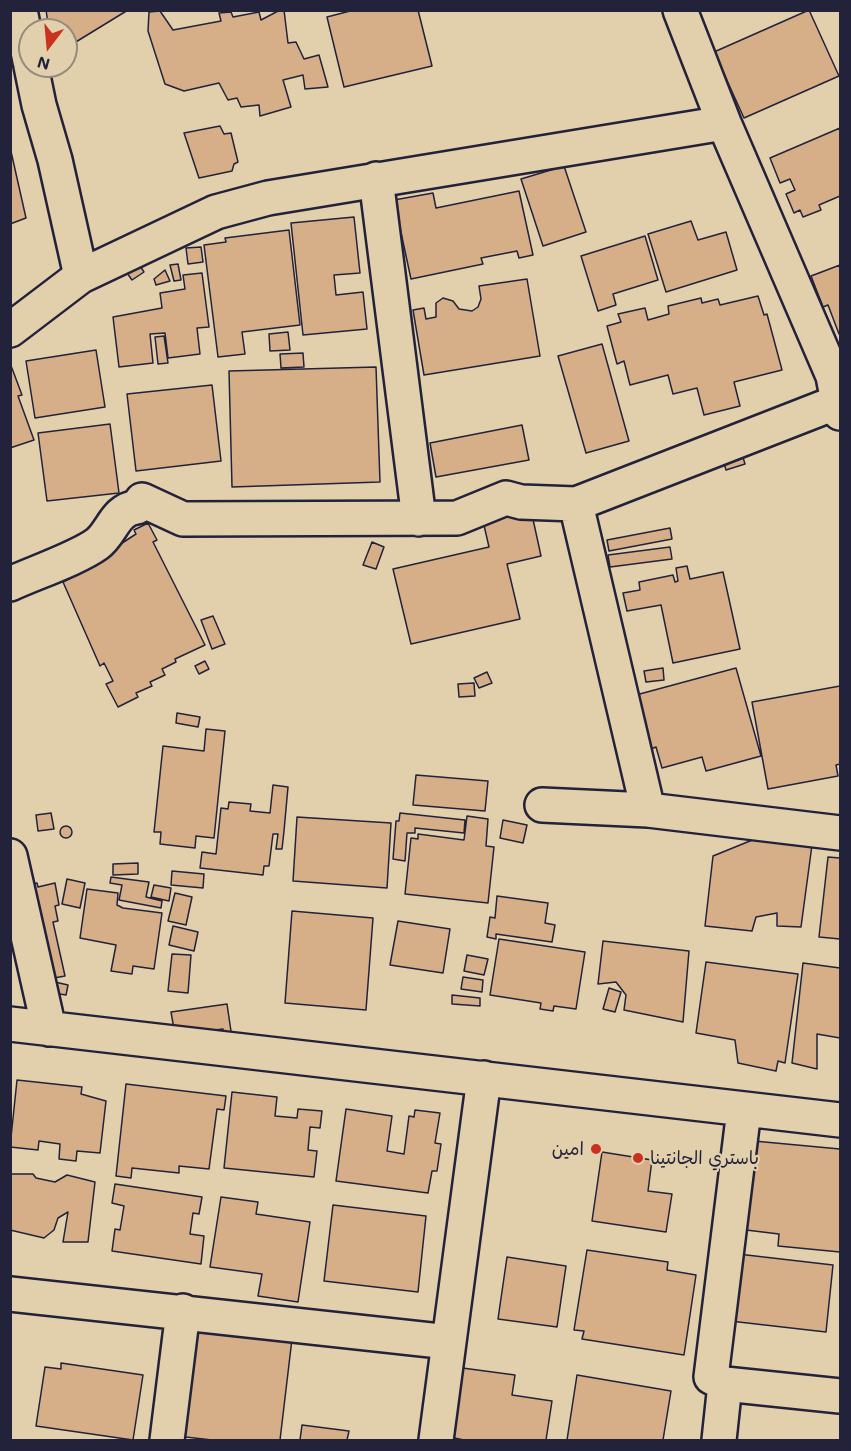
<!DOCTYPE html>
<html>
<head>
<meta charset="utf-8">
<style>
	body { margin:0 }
	#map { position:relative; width:851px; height:1451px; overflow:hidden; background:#e2d0ad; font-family:Mali,sans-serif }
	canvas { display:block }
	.frame { position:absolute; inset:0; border:12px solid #22223b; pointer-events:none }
	.north { position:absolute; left:18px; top:18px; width:60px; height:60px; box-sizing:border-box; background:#e2d0ad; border:2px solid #958a7f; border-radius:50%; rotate:196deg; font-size:16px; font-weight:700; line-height:24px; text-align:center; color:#22223b }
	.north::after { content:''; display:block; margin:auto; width:21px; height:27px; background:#c8321e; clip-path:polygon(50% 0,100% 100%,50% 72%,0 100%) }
</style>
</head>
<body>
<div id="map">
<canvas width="851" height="1451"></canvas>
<div class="frame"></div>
<div class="north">N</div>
</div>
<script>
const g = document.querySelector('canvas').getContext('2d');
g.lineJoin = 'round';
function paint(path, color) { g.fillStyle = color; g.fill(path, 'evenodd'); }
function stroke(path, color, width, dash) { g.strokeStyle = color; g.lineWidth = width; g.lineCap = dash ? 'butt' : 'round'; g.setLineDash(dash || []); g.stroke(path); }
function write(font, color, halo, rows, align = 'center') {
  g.font = font + ' Mali,"Playpen Sans Arabic",sans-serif'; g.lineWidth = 4.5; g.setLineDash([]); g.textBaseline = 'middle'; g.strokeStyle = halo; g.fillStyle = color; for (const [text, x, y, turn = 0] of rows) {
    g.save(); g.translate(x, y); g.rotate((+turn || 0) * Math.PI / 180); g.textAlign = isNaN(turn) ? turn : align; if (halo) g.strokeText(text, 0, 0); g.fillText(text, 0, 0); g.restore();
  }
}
const building = new Path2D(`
	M46 10H128L66 48V30H49Z
	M280 10H284L288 43 296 42 304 59 319 55 328 87 305 89 303 75 283 80 291 107 260 116 259 105 241 107 237 98 228 100 219 83 184 91 165 84 148 31 149 12 160 11 173 30 221 21 219 13 231 12 233 17 259 12 261 20Z
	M354 10H418L432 66 344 87 327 17Z
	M809 10 839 76 744 118 714 52Z
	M220 126 224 134 231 133 238 162 234 164 232 171 199 178 184 133Z
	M840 128V196L819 205 821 210 803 217 800 210 794 213 786 194 795 190 790 179 780 183 770 158Z
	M10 147 26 218 10 224Z
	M564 166 586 232 543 246 521 179Z
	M519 191 533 255 519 258 517 251 481 258 483 264 411 279 394 200 433 193 436 208Z
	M354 217 360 273 334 275 336 295 363 292 367 329 303 335 291 223Z
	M691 221 698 240 726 232 737 270 666 292 648 234Z
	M289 230 300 325 242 332 245 354 218 357 204 245 226 242 225 238Z
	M645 236 658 280 613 294 616 305 598 311 581 256Z
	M201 247 203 262 188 264 186 248Z
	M133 255 144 272 132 280 120 263Z
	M178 264 181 280 174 281 170 265Z
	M840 265V334H839L828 305 823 307 811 276Z
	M165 270 170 281 156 285 154 279Z
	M202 273 209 327 197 328 200 354 168 358 165 333 150 334 153 363 119 367 113 317 162 308 160 293 185 289 183 275Z
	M527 279 540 356 424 375 413 310 424 308 426 319 436 317V303L443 298 453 301 459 309 472 311 478 307 481 299 479 286Z
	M758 296 764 315 767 314 782 370 734 382 740 406 704 415 697 388 673 394 668 375 630 385 624 361 617 364 607 326 621 322 618 314 645 308 648 320 669 314 668 306 701 298 702 303 718 299 720 305Z
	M288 332 290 350 270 351 269 334Z
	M164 336 168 363 158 364 155 337Z
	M602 344 629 441 586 453 558 356Z
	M96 350 105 407 35 418 26 361Z
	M303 353 304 367 281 368 280 354Z
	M10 363 22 395 18 396 34 440 10 448Z
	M376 367 380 482 232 487 229 371Z
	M212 385 221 461 136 471 127 394Z
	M110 424 119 493 47 501 38 433Z
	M522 425 529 460 436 477 430 443Z
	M742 454 745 464 726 470 723 460Z
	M531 510 541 556 507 564 520 619 411 644 393 569 489 547 483 521Z
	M148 523 157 540 153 542 205 645 175 659 176 662 162 669 165 675 150 682 152 686 136 693 138 697 118 707 106 684 113 681 104 663 100 666 63 582 91 567 90 564 136 534 134 530Z
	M670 528 672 539 609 551 607 540Z
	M372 542 384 547 376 569 363 565Z
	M670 547 672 559 610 567 608 555Z
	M687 566 690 579 723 572 740 649 673 663 661 605 627 611 623 593 640 590 639 582 673 575 675 582 678 581 676 568Z
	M213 616 225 644 212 649 201 620Z
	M205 661 209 669 199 674 195 666Z
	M663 668 664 680 646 682 644 671Z
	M736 668 761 756 706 771 702 757 662 768 656 747 651 749 636 695Z
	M487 672 492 683 479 688 474 678Z
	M474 683 475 696 459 697 458 684Z
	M840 686V764L836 765 838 776 768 789 752 702Z
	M177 713 200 717 198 727 176 723Z
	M206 729 225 731 214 838 196 836 195 848 160 844 161 832H154L163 746 204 751Z
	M416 775 488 781 485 811 413 805Z
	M273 785 288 787 284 831 282 849H276L278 834H273L269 866H264L263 875 200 868 202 852 216 854 221 808 228 809 229 802 251 804 250 811 270 813Z
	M51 813 54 829 38 831 36 815Z
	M400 813 465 820 464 833 415 828V833H407L405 861 393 859 396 821H399Z
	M467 816 488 819 486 846 494 847 488 903 405 894 411 838 418 839V834L464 840Z
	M297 817 391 823 387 888 293 881Z
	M503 820 527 825 523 843 500 838Z
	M60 832a6 6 0 1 1 12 0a6 6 0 1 1-12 0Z
	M777 830 812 845 801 927 777 926V913L756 917 752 931 705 926 713 856Z
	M828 857 840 858V939L819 937Z
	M138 863V874L113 875V864Z
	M172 871 204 874 203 888 171 885Z
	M111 877 149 882 146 897 162 901 161 908 119 900 122 885 110 883Z
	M67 879 85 883 80 908 62 904Z
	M37 883 38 887 55 883 59 905 55 906 58 921 53 922 65 976 54 978 33 884Z
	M154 885 171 888 169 901 151 897Z
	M87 889 118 893 117 905 123 908 162 913 154 969 133 966 132 974 111 971 116 945 80 938Z
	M175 893 192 897 186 925 168 921Z
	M497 896 548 903 545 923 555 925 552 942 496 934V939L487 937 490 917 495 918Z
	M292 911 373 918 366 1010 285 1003Z
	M398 921 450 929 443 973 390 965Z
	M173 926 198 932 194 951 169 945Z
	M499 939 585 952 576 1009 554 1006 553 1011 540 1009 541 1003 490 995Z
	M603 941 689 951 683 1022 624 1010 626 995 616 982 598 984Z
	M172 954 191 955 188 993 168 991Z
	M467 955 488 959 484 975 464 971Z
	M706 962 798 974 785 1063 778 1061 776 1071 738 1063 735 1040 696 1033Z
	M803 963 840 968V1038L817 1034V1069L792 1063Z
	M463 977 483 980 482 992 461 989Z
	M55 982 68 985 66 995 53 993Z
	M609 988 621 992 615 1012 603 1009Z
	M452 995 480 998V1006L452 1004Z
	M227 1004 232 1038 224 1039 223 1029 175 1035 171 1012Z
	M17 1080 82 1087 81 1094 106 1101 100 1153 77 1151 76 1161 59 1159 60 1144 39 1141 38 1150 10 1147Z
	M126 1084 226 1096 224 1110 217 1109 209 1169 179 1166V1173L132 1168 131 1178 116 1176Z
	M232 1092 277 1097 275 1116 297 1118 298 1109 322 1111 320 1128 310 1127 308 1150 317 1151 314 1177 224 1168Z
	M346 1109 392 1116 387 1151 404 1154 409 1116 414 1117 415 1110 440 1113 435 1143 441 1144 437 1171H432L428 1193 336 1181Z
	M754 1141 840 1149V1252L778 1246 779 1234 746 1230Z
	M602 1152 652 1160 648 1191 672 1194 666 1232 592 1221Z
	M10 1174H33L36 1178 55 1182 67 1175 95 1182 88 1242H63L68 1212 58 1218 54 1230 44 1238 10 1230Z
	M115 1184 202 1197 199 1214 193 1213 190 1234 204 1236 201 1264 112 1251 115 1229 120 1230 124 1206 112 1203Z
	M221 1197 258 1202 256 1214 310 1222 298 1302 258 1296 262 1274 210 1267Z
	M333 1205 426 1216 418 1292 324 1281Z
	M587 1250 668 1262 667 1270 696 1275 684 1355 582 1339 584 1331 574 1330Z
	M738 1254 833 1265 826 1332 730 1321Z
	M507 1257 566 1266 557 1327 498 1319Z
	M190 1327 292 1339 280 1440H212L177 1436Z
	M61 1363 143 1375 133 1440 36 1426 45 1367 61 1369Z
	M455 1367 515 1375 512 1395 552 1401 546 1440H464L445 1436Z
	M577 1375 671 1391 663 1440H567Z
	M302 1425 349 1431 347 1440H300Z`);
const minor = new Path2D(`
	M20 10 30 61
	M680 10 724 123 833 376 840 413
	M31 66 39 105 55 160 81 276
	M376 179 419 519
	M10 330 81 276 216 212 268 198 724 123
	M576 504 648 810
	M10 584C34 573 78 558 97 544 113 532 114 510 137 507L142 500 183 519 457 518 506 498 521 502 576 504 840 401
	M542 805 648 810 840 833
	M10 856 49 1029
	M10 1024 840 1120
	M10 1294 449 1342
	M725 1384 711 1377 744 1110
	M167 1440 183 1311
	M436 1440 484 1078
	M719 1440 725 1384 840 1396`);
const markers = [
	[596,1149,6,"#c8321e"],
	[638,1158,6,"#c8321e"]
];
const poiNames = [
	["امين",584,1149],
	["باستري الجانتينا",650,1158,"left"]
];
paint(building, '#d6ae87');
stroke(building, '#22223b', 1.5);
stroke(minor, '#22223b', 38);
stroke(minor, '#e2d0ad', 33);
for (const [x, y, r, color] of markers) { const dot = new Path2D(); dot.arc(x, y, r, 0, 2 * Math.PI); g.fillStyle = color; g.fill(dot); stroke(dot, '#e2d0ad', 2); }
write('18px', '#22223b', '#e2d0ad', poiNames, 'right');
</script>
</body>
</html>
